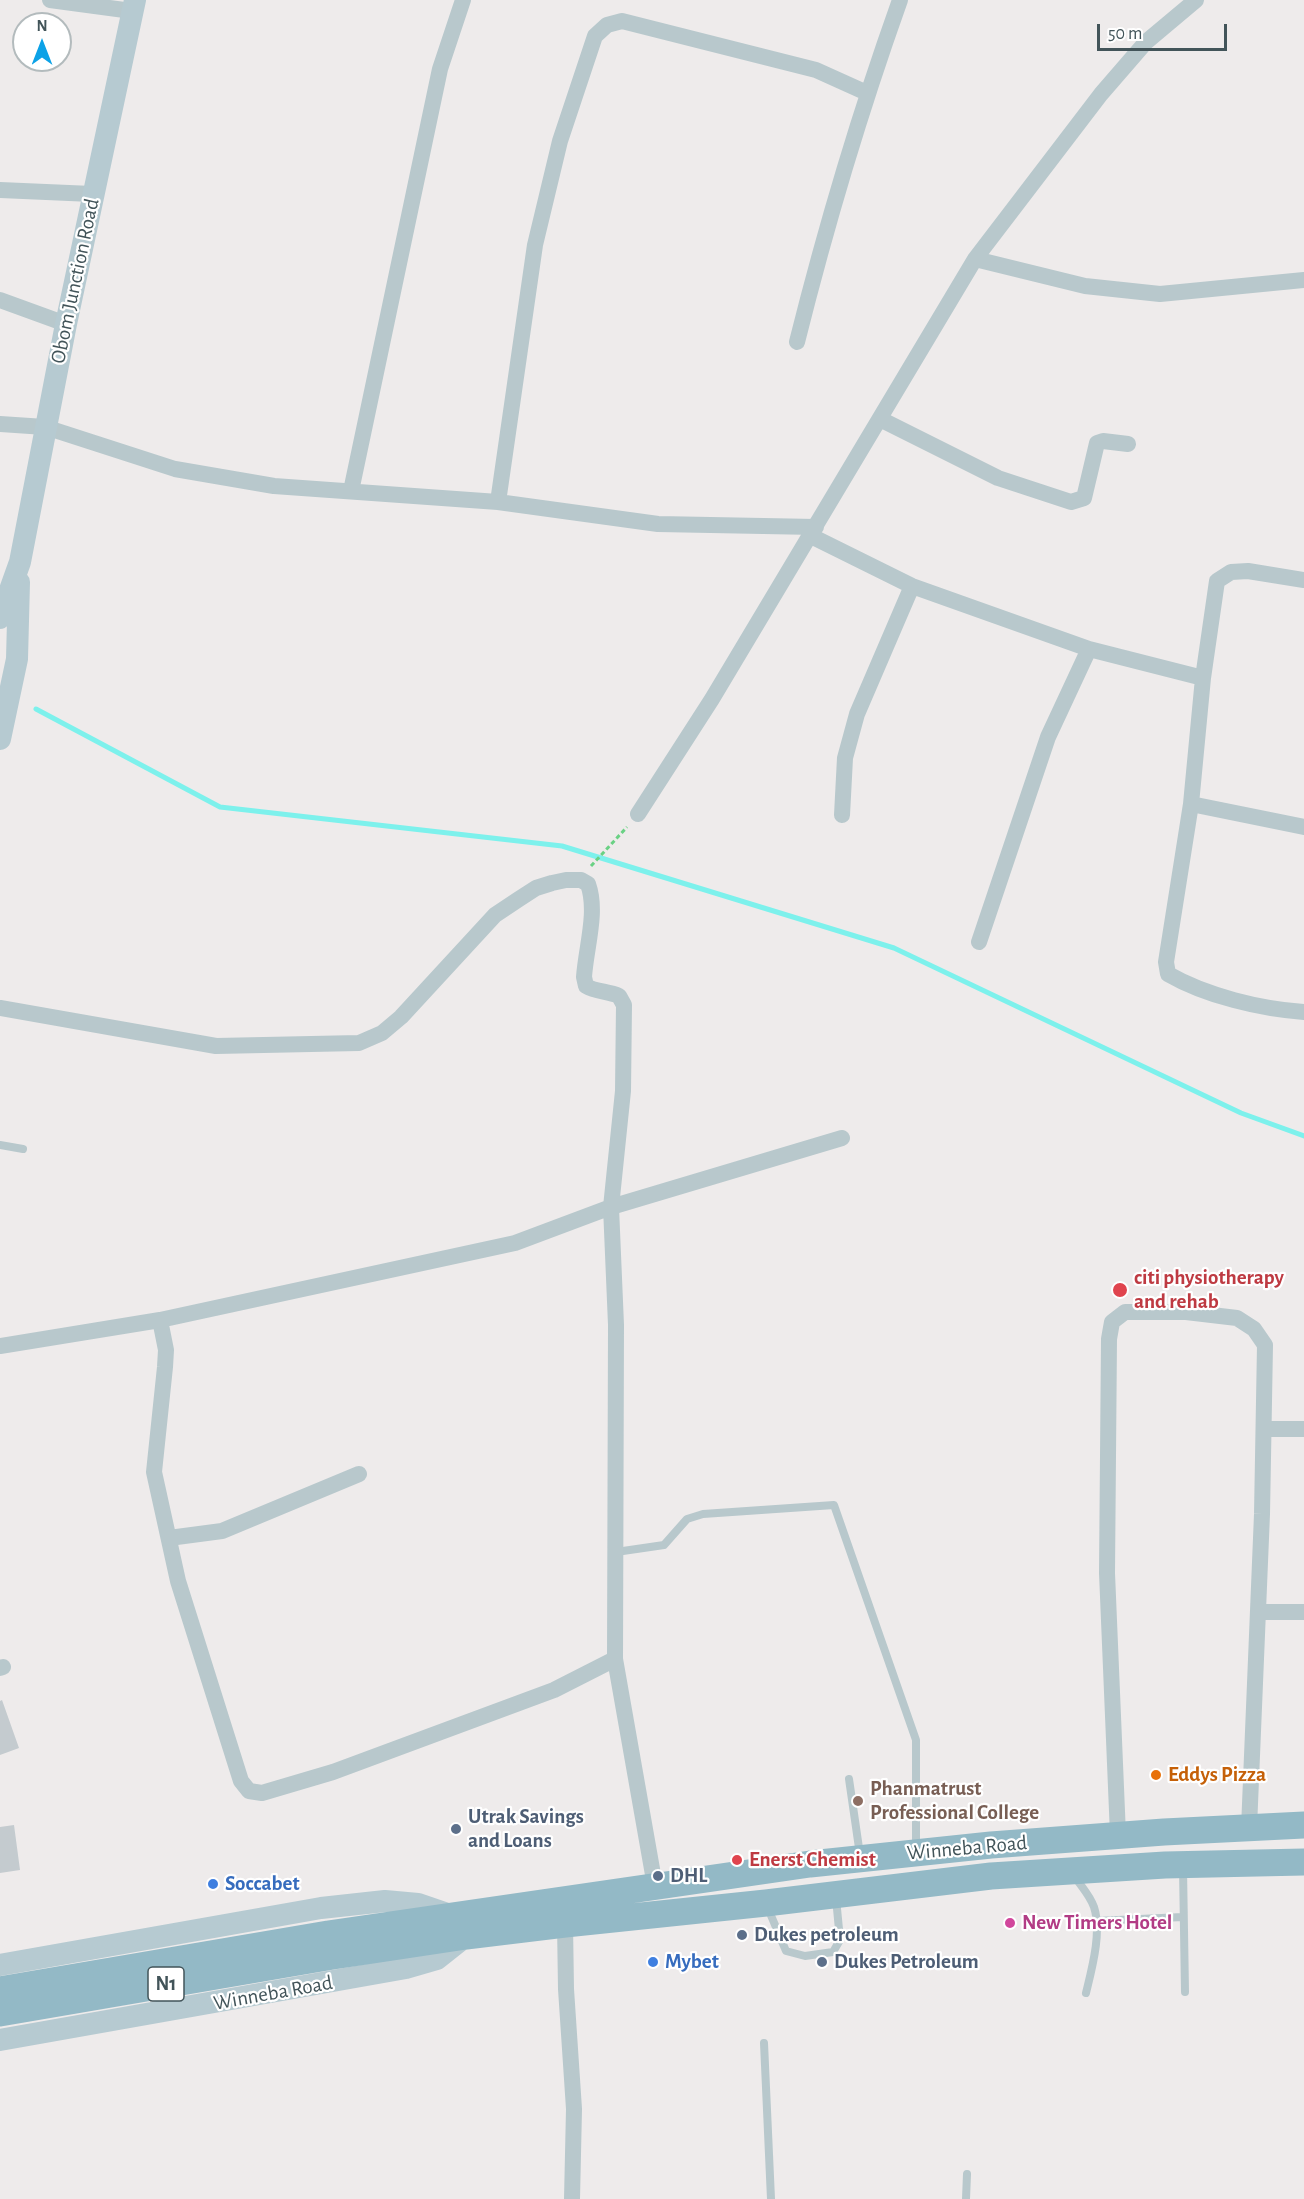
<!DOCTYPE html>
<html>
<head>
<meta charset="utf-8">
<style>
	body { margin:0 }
	#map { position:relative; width:1304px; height:2199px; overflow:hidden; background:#eeebeb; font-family:"Alegreya Sans",sans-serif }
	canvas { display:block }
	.north { position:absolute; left:12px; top:12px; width:60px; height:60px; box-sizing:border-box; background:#fff; border:2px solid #b3bbbd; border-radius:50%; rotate:0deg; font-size:16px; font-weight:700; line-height:24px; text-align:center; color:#425459 }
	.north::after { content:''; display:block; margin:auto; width:21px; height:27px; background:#0ca2e7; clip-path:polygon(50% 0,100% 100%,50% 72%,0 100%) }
	.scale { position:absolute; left:1097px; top:24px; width:130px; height:27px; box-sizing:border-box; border:3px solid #425459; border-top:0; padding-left:8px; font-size:18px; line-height:21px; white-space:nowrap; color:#425459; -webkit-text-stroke:4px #fff; paint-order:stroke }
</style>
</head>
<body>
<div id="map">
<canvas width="1304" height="2199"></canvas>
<div class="north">N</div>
<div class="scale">50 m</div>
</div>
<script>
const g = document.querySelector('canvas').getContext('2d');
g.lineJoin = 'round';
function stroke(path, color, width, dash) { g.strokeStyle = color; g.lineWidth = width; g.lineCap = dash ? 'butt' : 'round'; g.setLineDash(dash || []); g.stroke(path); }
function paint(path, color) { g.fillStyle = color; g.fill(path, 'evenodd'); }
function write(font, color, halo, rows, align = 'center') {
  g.font = font + ' "Alegreya Sans",sans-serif'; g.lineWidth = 4.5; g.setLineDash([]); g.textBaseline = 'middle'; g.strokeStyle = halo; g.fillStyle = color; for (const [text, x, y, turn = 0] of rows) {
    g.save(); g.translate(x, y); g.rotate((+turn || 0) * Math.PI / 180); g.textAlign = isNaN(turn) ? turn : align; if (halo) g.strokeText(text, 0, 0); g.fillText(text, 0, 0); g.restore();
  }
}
const stream = new Path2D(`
	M36 709 220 807 562 846 894 948 1241 1113 1304 1136`);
const building = new Path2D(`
	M2 1700 19 1748 0 1755V1701Z
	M14 1825 20 1870 0 1873V1827Z`);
const path = new Path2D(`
	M591 866 627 827`);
const service = new Path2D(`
	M0 1145 23 1149
	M616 1552 664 1545 687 1519 703 1514 834 1505 916 1740V1849
	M849 1779 860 1855
	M1183 1868 1185 1992
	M1073 1874C1080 1885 1090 1895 1094 1907 1102 1932 1092 1968 1086 1993
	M767 1906 786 1951 805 1956 833 1952 840 1940 836 1898
	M1096 1921 1183 1917
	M764 2043 771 2199
	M966 2199 967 2174`);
const minor = new Path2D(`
	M50 0 132 11
	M0 190 92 194
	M975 259 1085 286 1160 294 1304 280
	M0 300 66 324
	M797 342C826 226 860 112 900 0
	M880 419 998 478 1071 502 1084 498 1097 443 1103 441 1128 444
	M0 424 45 427 175 469 274 486 498 502 658 524 816 527
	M351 491 440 69 463 0
	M498 502 535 245 560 141 595 36 607 25 622 21 816 70 867 93
	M809 535 912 586 1089 649 1203 678
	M1304 580 1248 571 1231 572 1217 581 1203 678 1191 804 1166 962 1168 974C1206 996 1261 1009 1304 1012
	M1191 804 1304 827
	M638 814 712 699 975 259 1101 94 1146 42 1196 0
	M842 815 845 758 857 714 912 586
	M979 942 1048 737 1089 649
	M0 1008 216 1046 359 1043 382 1033 401 1017 495 915 519 899 536 888 552 883 566 880H581L588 884C598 912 586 947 584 977L586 986C596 992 608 991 619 996L624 1005 623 1091 611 1207 616 1325 615 1659 655 1886
	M160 1320 166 1350 165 1367 154 1472 178 1581 241 1781 249 1791 262 1793 333 1772 554 1690 615 1659
	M0 1346 160 1320 515 1243 611 1207 842 1138
	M1264 1429H1304
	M169 1538 222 1531 359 1474
	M1259 1612H1304
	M0 1668 3 1667
	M1118 1835 1107 1573 1109 1339 1112 1322 1125 1312H1186L1237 1318 1254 1329 1265 1345 1262 1514 1249 1828
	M565 1924 566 1989 574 2109 572 2199`);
const secondary = new Path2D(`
	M0 618 20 562 66 324 135 0
	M0 739 17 659 19 582
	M0 1965 321 1908 385 1901 418 1904 453 1916
	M0 2040 406 1968 437 1959 466 1936`);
const trunk = new Path2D(`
	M0 1990 328 1934 810 1864 991 1845 1164 1832 1304 1825
	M0 2013 333 1956 466 1936 565 1924 766 1903 991 1876 1165 1865 1304 1862`);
const markers = [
	[1120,1290,8,"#e0444e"],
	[1156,1775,6,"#e8710a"],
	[858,1801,6,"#8d6e63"],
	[456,1829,6,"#5c6f8a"],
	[737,1860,6,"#e0444e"],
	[658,1876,6,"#5c6f8a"],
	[213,1884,6,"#3f7fe0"],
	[1010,1923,6,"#d1479c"],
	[742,1935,6,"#5c6f8a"],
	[653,1962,6,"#3f7fe0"],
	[822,1962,6,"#5c6f8a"]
];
const shields = [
	[166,1984,36]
];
const shieldNames = [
	["N1",166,1984]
];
const streetNames = [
	["Obom Junction Road",75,281,-78],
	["Winneba Road",967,1848,-5],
	["Winneba Road",273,1993,-10]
];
const healthNames = [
	["citi physiotherapy",1134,1278],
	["and rehab",1134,1302],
	["Enerst Chemist",749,1860]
];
const foodNames = [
	["Eddys Pizza",1168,1775]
];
const educationNames = [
	["Phanmatrust",870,1789],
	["Professional College",870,1813]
];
const serviceNames = [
	["Utrak Savings",468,1817],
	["and Loans",468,1841],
	["DHL",670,1876],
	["Dukes petroleum",754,1935],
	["Dukes Petroleum",834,1962]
];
const shopNames = [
	["Soccabet",225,1884],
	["Mybet",665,1962]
];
const hotelNames = [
	["New Timers Hotel",1022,1923]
];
stroke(stream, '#7df1ec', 5);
paint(building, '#c4cbcf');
stroke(path, '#6ad184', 3, [4.5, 3]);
stroke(service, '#b8c8cc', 8);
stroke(minor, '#b8c8cc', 16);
stroke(secondary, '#b6cad1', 22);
stroke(trunk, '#93b9c6', 27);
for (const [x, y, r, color] of markers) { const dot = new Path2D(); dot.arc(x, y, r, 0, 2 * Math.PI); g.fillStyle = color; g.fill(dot); stroke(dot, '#fff', 2); }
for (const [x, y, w] of shields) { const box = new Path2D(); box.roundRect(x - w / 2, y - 17, w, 34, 4.5); g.fillStyle = '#fff'; g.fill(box); stroke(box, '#425459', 1.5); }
write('bold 20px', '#425459', null, shieldNames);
write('21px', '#425459', '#fff', streetNames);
write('bold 21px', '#be3a42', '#fff', healthNames, 'left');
write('bold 21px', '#c56008', '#fff', foodNames, 'left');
write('bold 21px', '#785e54', '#fff', educationNames, 'left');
write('bold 21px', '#4e5e75', '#fff', serviceNames, 'left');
write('bold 21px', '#366cbe', '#fff', shopNames, 'left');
write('bold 21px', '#b23c85', '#fff', hotelNames, 'left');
</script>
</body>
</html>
